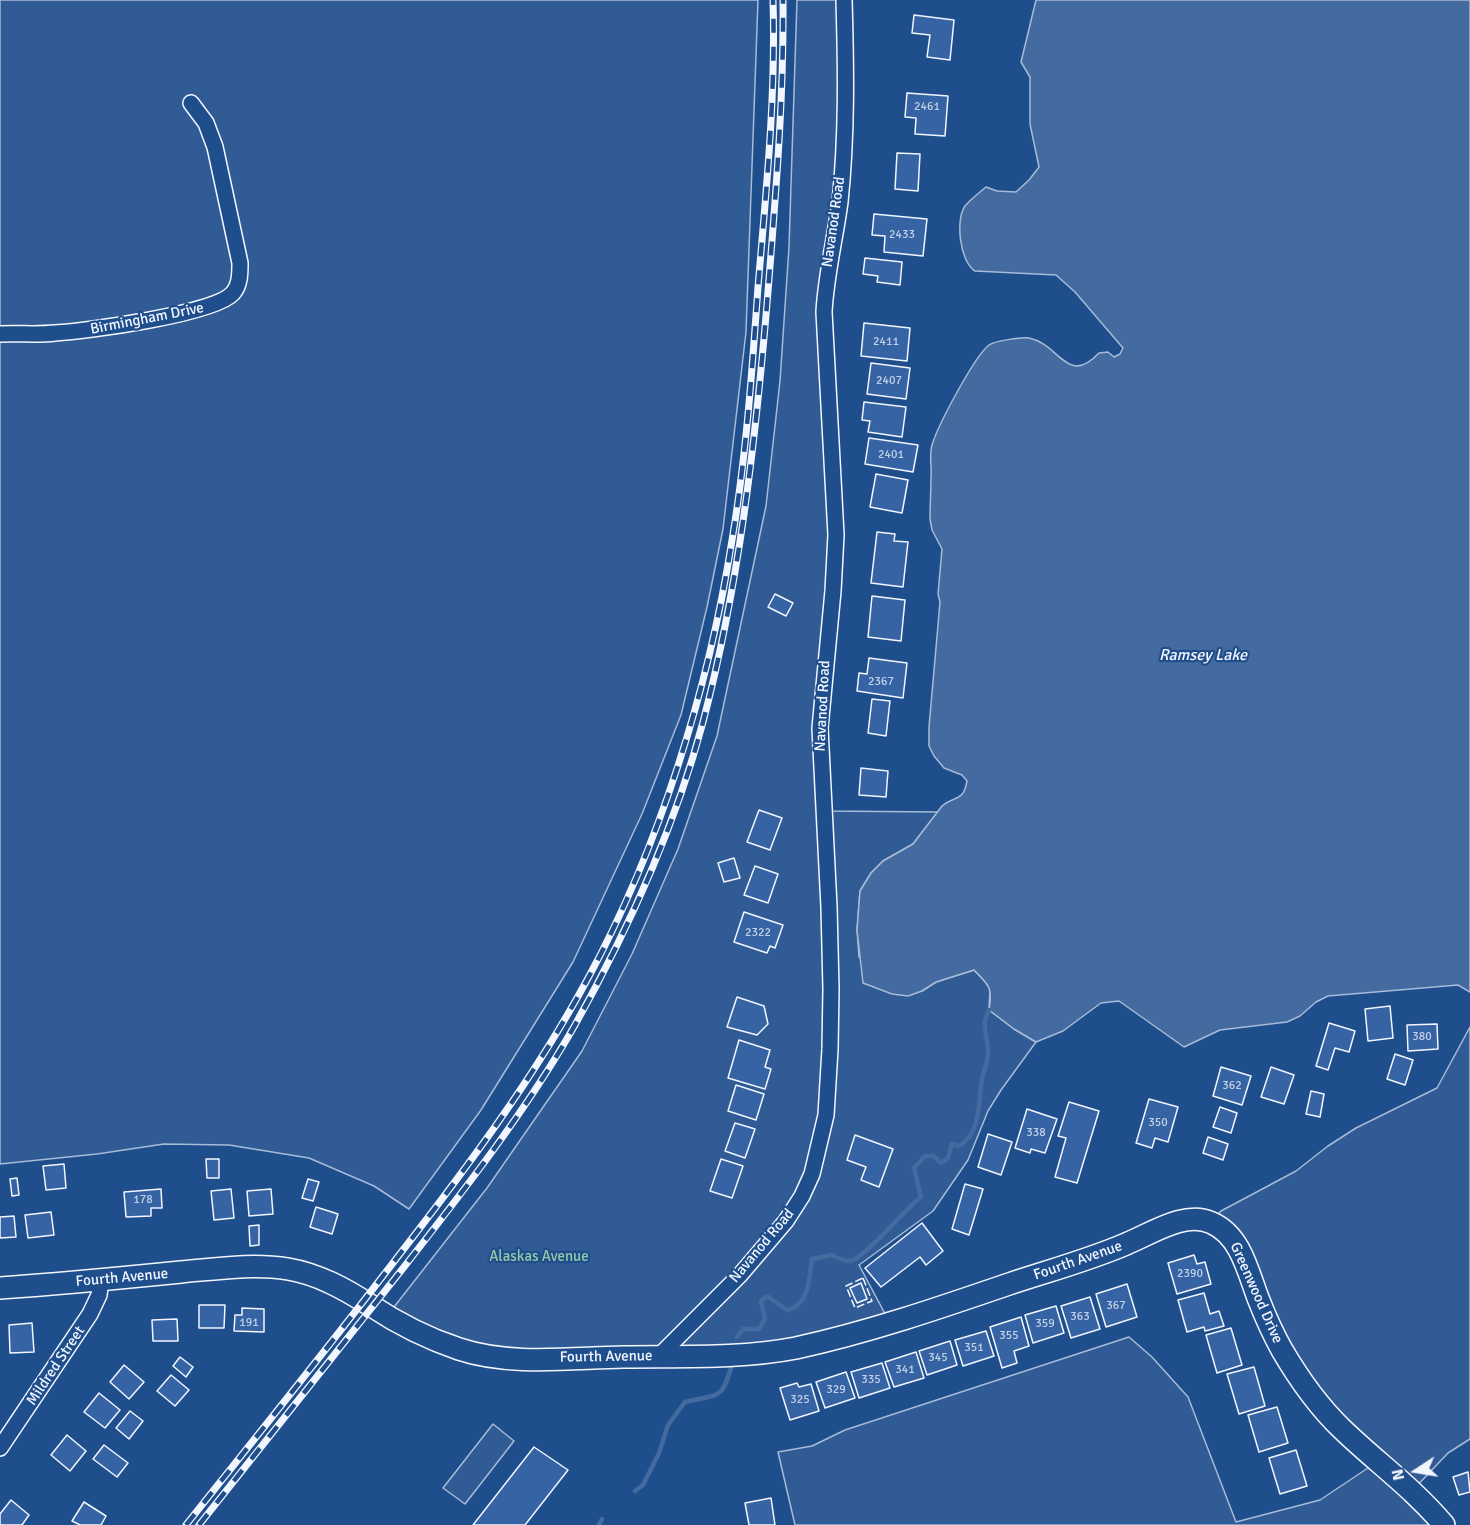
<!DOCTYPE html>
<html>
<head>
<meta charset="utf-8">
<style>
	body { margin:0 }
	#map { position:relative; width:1470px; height:1525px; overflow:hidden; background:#1f4e8c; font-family:Signika,sans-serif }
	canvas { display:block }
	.north { position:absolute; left:1386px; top:1441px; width:60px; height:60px; -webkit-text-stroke:4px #1f4e8c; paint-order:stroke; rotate:258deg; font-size:16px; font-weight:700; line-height:24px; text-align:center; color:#f2f6ff }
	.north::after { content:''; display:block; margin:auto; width:21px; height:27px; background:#f2f6ff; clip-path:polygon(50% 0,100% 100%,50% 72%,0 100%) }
</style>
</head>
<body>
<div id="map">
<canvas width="1470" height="1525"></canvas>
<div class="north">N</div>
</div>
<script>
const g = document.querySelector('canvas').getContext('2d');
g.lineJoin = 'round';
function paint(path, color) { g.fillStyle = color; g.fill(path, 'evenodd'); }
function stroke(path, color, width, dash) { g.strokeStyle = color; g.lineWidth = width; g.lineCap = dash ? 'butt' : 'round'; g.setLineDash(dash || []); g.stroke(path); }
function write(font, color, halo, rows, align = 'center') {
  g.font = font + ' Signika,sans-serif'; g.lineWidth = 4.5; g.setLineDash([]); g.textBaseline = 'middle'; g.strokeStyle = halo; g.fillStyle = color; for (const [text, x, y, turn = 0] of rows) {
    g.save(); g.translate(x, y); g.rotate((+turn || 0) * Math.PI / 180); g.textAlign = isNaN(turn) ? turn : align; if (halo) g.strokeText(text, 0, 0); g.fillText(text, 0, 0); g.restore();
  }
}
const built = new Path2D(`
	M0 0H758L746 332 723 529 707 607 681 715 642 814 573 962 481 1110 409 1209 374 1186 309 1158 229 1145 164 1144 97 1154 0 1164Z
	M797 0H845L847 62 826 283 833 453 825 811 938 812 913 844 883 861 871 873 860 891 857 930 859 957 922 991 936 982 974 970 990 986 989 1010 1014 1029 1036 1042 1001 1090 988 1111 968 1160 933 1211 859 1265 891 1325 794 1349 503 1358 387 1316 487 1188 582 1051 632 954 678 849 717 736 766 506 780 381 789 247Z
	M1470 1027V1439L1448 1453 1411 1492 1443 1525H795L778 1452 812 1446 845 1430 1129 1337 1152 1357 1188 1397 1236 1522 1320 1500 1377 1462 1310 1396 1245 1265 1211 1223 1221 1211 1296 1171 1328 1146 1356 1128 1437 1088Z
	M493 1424 514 1441 465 1504 443 1488Z`);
const water = new Path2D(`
	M1036 0H1470V992L1458 985 1328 996 1316 1002 1300 1016 1287 1022 1220 1030 1184 1047 1119 1001 1101 1003 1063 1031 1036 1042 1014 1029 989 1010C993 988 989 985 974 970L936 982 922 991 908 996 892 994 863 983 857 930 860 891 871 873 883 861 913 844 942 806C955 795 963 803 967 781L962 775 944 768 934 756 929 746V727L938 625 940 602 938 594 942 549 932 530 930 519C930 505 931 491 931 477 932 467 929 455 932 445 938 425 974 357 989 345 994 341 1022 337 1029 338 1060 344 1067 387 1099 353L1108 352 1114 357 1120 354 1123 348 1075 292 1056 275 975 271C960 262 955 220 965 206 971 199 979 193 986 187L997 191 1016 192 1029 180 1039 167 1030 124V77L1021 62Z`);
const stream = new Path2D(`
	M737 1337 743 1329H759L765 1319 761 1301 767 1296 787 1310C810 1305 809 1278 812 1259L832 1255C838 1258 843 1261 850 1261 864 1259 906 1208 921 1197L914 1168 925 1156H934L941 1163 948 1158 952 1144 959 1146C982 1132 978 1101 982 1078 984 1069 989 1060 988 1051 988 1034 980 1028 989 1010
	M635 1491 643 1485 659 1453 668 1425 685 1402C723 1393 721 1400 733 1362
	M599 1525 602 1519`);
const building = new Path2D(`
	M914 15 954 20 950 60 927 57 930 35 912 33Z
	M907 93 948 96 945 136 915 134 916 118 905 117Z
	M897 153 920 154 918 191 895 189Z
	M874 214 927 219 923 256 884 252 885 236 872 235Z
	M865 258 902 262 900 285 877 282 878 276 863 274Z
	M864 323 910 328 907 361 861 356Z
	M871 363 910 368 906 399 867 394Z
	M864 402 906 407 902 437 868 432 870 421 862 420Z
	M869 438 918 445 913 472 865 464Z
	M876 474 908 480 902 513 870 507Z
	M877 532 895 534 894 541 908 542 903 587 871 583Z
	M775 594 793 603 786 616 768 607Z
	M872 596 905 600 901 641 868 637Z
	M869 658 907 663 903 698 857 691 859 673 867 674Z
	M872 699 890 701 886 736 868 733Z
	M861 768 888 771 886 797 859 795Z
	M759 810 782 818 770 850 747 842Z
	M734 858 740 878 724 882 718 863Z
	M755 866 778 874 768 903 744 895Z
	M744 912 783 925 775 948 770 946 767 953 734 942Z
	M737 997 764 1006 768 1024 757 1035 727 1027Z
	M1390 1006 1393 1038 1368 1041 1365 1009Z
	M1329 1023 1355 1031 1349 1052 1335 1048 1328 1070 1316 1066Z
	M1437 1024 1438 1049 1408 1051 1407 1025Z
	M739 1040 770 1050 765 1067 771 1069 765 1089 728 1078Z
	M1395 1054 1413 1060 1405 1085 1387 1079Z
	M1221 1067 1251 1076 1242 1105 1213 1096Z
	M1271 1067 1294 1075 1284 1104 1261 1097Z
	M736 1085 764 1094 756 1120 728 1111Z
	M1311 1091 1324 1094 1320 1117 1306 1114Z
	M1149 1099 1178 1107 1168 1142 1155 1138 1152 1148 1136 1143Z
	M1069 1102 1099 1111 1077 1183 1055 1177 1066 1138 1058 1136Z
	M1220 1107 1237 1113 1231 1133 1213 1127Z
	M1027 1109 1057 1119 1045 1153 1031 1149 1030 1153 1015 1148Z
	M735 1123 755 1129 745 1158 725 1151Z
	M988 1134 1012 1142 1001 1175 978 1167Z
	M855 1135 893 1149 879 1187 861 1180 866 1167 847 1160Z
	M1208 1137 1228 1144 1223 1160 1203 1153Z
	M206 1159H219V1178H207Z
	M721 1159 743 1166 732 1198 710 1191Z
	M64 1164 66 1188 46 1190 43 1166Z
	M17 1178 19 1195 12 1196 10 1179Z
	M308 1179 319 1182 313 1201 302 1198Z
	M965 1184 983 1189 969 1235 952 1229Z
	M161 1189 162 1208H151V1216L126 1217 124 1192Z
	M231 1189 234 1218 214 1220 211 1191Z
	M271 1189 273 1214 249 1216 247 1191Z
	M316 1207 338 1214 332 1234 310 1227Z
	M51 1212 54 1235 28 1238 25 1215Z
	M14 1216 16 1237 0 1238V1217Z
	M922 1223 943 1251 926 1265 920 1257 881 1287 865 1268Z
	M259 1225V1245L250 1246 249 1226Z
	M1194 1255 1197 1264 1205 1262 1211 1284 1177 1294 1168 1263Z
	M861 1283 867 1299 857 1303 850 1288Z
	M1127 1284 1137 1317 1106 1327 1096 1294Z
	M1204 1293 1210 1314 1219 1311 1224 1326 1205 1331 1204 1327 1187 1332 1178 1300Z
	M1090 1297 1100 1329 1071 1338 1061 1306Z
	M199 1305H225L224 1328H199Z
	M1056 1306 1064 1333 1033 1343 1025 1315Z
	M242 1308 264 1309V1332L234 1331 235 1315H242Z
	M1021 1317 1029 1346 1014 1351 1017 1363 1002 1368 990 1327Z
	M177 1319 178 1341H153L152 1320Z
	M32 1323 34 1352 10 1353 9 1325Z
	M1231 1328 1242 1365 1217 1373 1206 1335Z
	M986 1331 994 1356 963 1366 955 1340Z
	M950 1341 957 1365 927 1375 919 1351Z
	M916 1352 924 1378 894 1387 885 1362Z
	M180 1357 193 1367 186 1377 173 1366Z
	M882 1363 890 1388 859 1398 851 1372Z
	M124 1365 144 1382 129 1399 110 1382Z
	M1254 1367 1265 1406 1239 1414 1227 1374Z
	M846 1372 855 1398 825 1408 816 1382Z
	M171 1375 189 1390 175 1406 157 1391Z
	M797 1383 799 1387 811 1384 819 1411 790 1420 780 1388Z
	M99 1393 120 1410 105 1428 84 1412Z
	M1277 1407 1288 1443 1259 1452 1248 1415Z
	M130 1411 143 1421 129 1439 116 1428Z
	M67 1435 86 1451 70 1471 51 1455Z
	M104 1445 128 1463 117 1477 93 1459Z
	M534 1447 568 1470 525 1525H473Z
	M1296 1450 1307 1486 1280 1494 1269 1458Z
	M1468 1472 1470 1492 1459 1495 1453 1477Z
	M771 1498 775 1525H749L745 1503Z
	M11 1500 29 1515 22 1525H0V1514Z
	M84 1502 106 1516 101 1525H80L72 1521Z`);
const street = new Path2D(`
	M0 334C18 333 37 335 55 333 87 331 215 314 233 293 240 285 240 273 240 263L215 147 206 123 191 103
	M659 1356 740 1275 786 1221 802 1196 812 1174 826 1115 830 1049 831 989 829 907 820 728 833 591 836 535 824 312C826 275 835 239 840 202 847 135 846 67 844 0
	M0 1448 90 1314 99 1295 101 1280`);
const secondary = new Path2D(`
	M0 1288C60 1284 121 1278 181 1272 215 1269 253 1263 288 1269 318 1274 345 1289 370 1305 397 1323 429 1339 459 1349 510 1366 570 1358 623 1357 680 1356 739 1359 796 1348 869 1332 939 1308 1009 1284 1048 1271 1089 1260 1126 1244 1151 1234 1185 1210 1212 1223 1241 1236 1248 1272 1258 1298 1265 1316 1273 1334 1282 1350 1299 1379 1318 1406 1342 1429 1375 1461 1414 1489 1444 1525`);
const rail = new Path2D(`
	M186 1525C256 1437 327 1349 396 1259 465 1170 533 1080 587 980 659 848 709 688 732 540 746 457 752 372 758 287 766 192 776 96 773 0
	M199 1525C267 1439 336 1353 404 1267 465 1189 526 1111 575 1025 628 930 675 827 703 722 739 585 755 445 767 304 775 203 784 102 783 0`);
const fence = new Path2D(`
	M863 1278 872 1301 855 1308 846 1286Z`);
const numberNames = [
	["2461",927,107],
	["2433",902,235],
	["2411",886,342],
	["2407",889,381],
	["2401",891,455],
	["2367",881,682],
	["2322",758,933],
	["380",1422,1037],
	["362",1232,1086],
	["350",1158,1123],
	["338",1036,1133],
	["178",143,1200],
	["2390",1190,1274],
	["367",1116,1306],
	["363",1080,1317],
	["191",249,1323],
	["359",1045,1324],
	["355",1009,1336],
	["351",974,1348],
	["345",938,1358],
	["341",905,1370],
	["335",871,1380],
	["329",836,1390],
	["325",800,1400]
];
const streetNames = [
	["Navanod Road",834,222,-82],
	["Birmingham Drive",147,319,-11],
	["Navanod Road",823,706,-87],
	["Navanod Road",762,1246,-50],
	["Fourth Avenue",1078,1261,-19],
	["Fourth Avenue",122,1278,-5],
	["Greenwood Drive",1256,1293,66],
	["Fourth Avenue",606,1357,-1],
	["Mildred Street",56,1366,-56]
];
const parkNames = [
	["Alaskas Avenue",539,1257]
];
const waterNames = [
	["Ramsey Lake",1203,656]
];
paint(built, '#305b95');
stroke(built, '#a8bbd7', 1.5);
paint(water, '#446ba0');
stroke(water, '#a8bbd7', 1.5);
stroke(stream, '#446ba0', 4.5);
paint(building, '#3563a3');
stroke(building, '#f2f6ff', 1.5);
stroke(street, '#f2f6ff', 18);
stroke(secondary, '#f2f6ff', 24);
stroke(street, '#1f4e8c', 15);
stroke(secondary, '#1f4e8c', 21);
stroke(rail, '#f2f6ff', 7);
stroke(rail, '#1f4e8c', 4.5, [14]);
stroke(fence, '#f2f6ff', 1.5, [8, 3]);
write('12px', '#c3d1e8', null, numberNames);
write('15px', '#f2f6ff', '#1f4e8c', streetNames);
write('15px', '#97c8a6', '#1f4e8c', parkNames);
write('italic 16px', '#f2f6ff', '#1f4e8c', waterNames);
</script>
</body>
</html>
